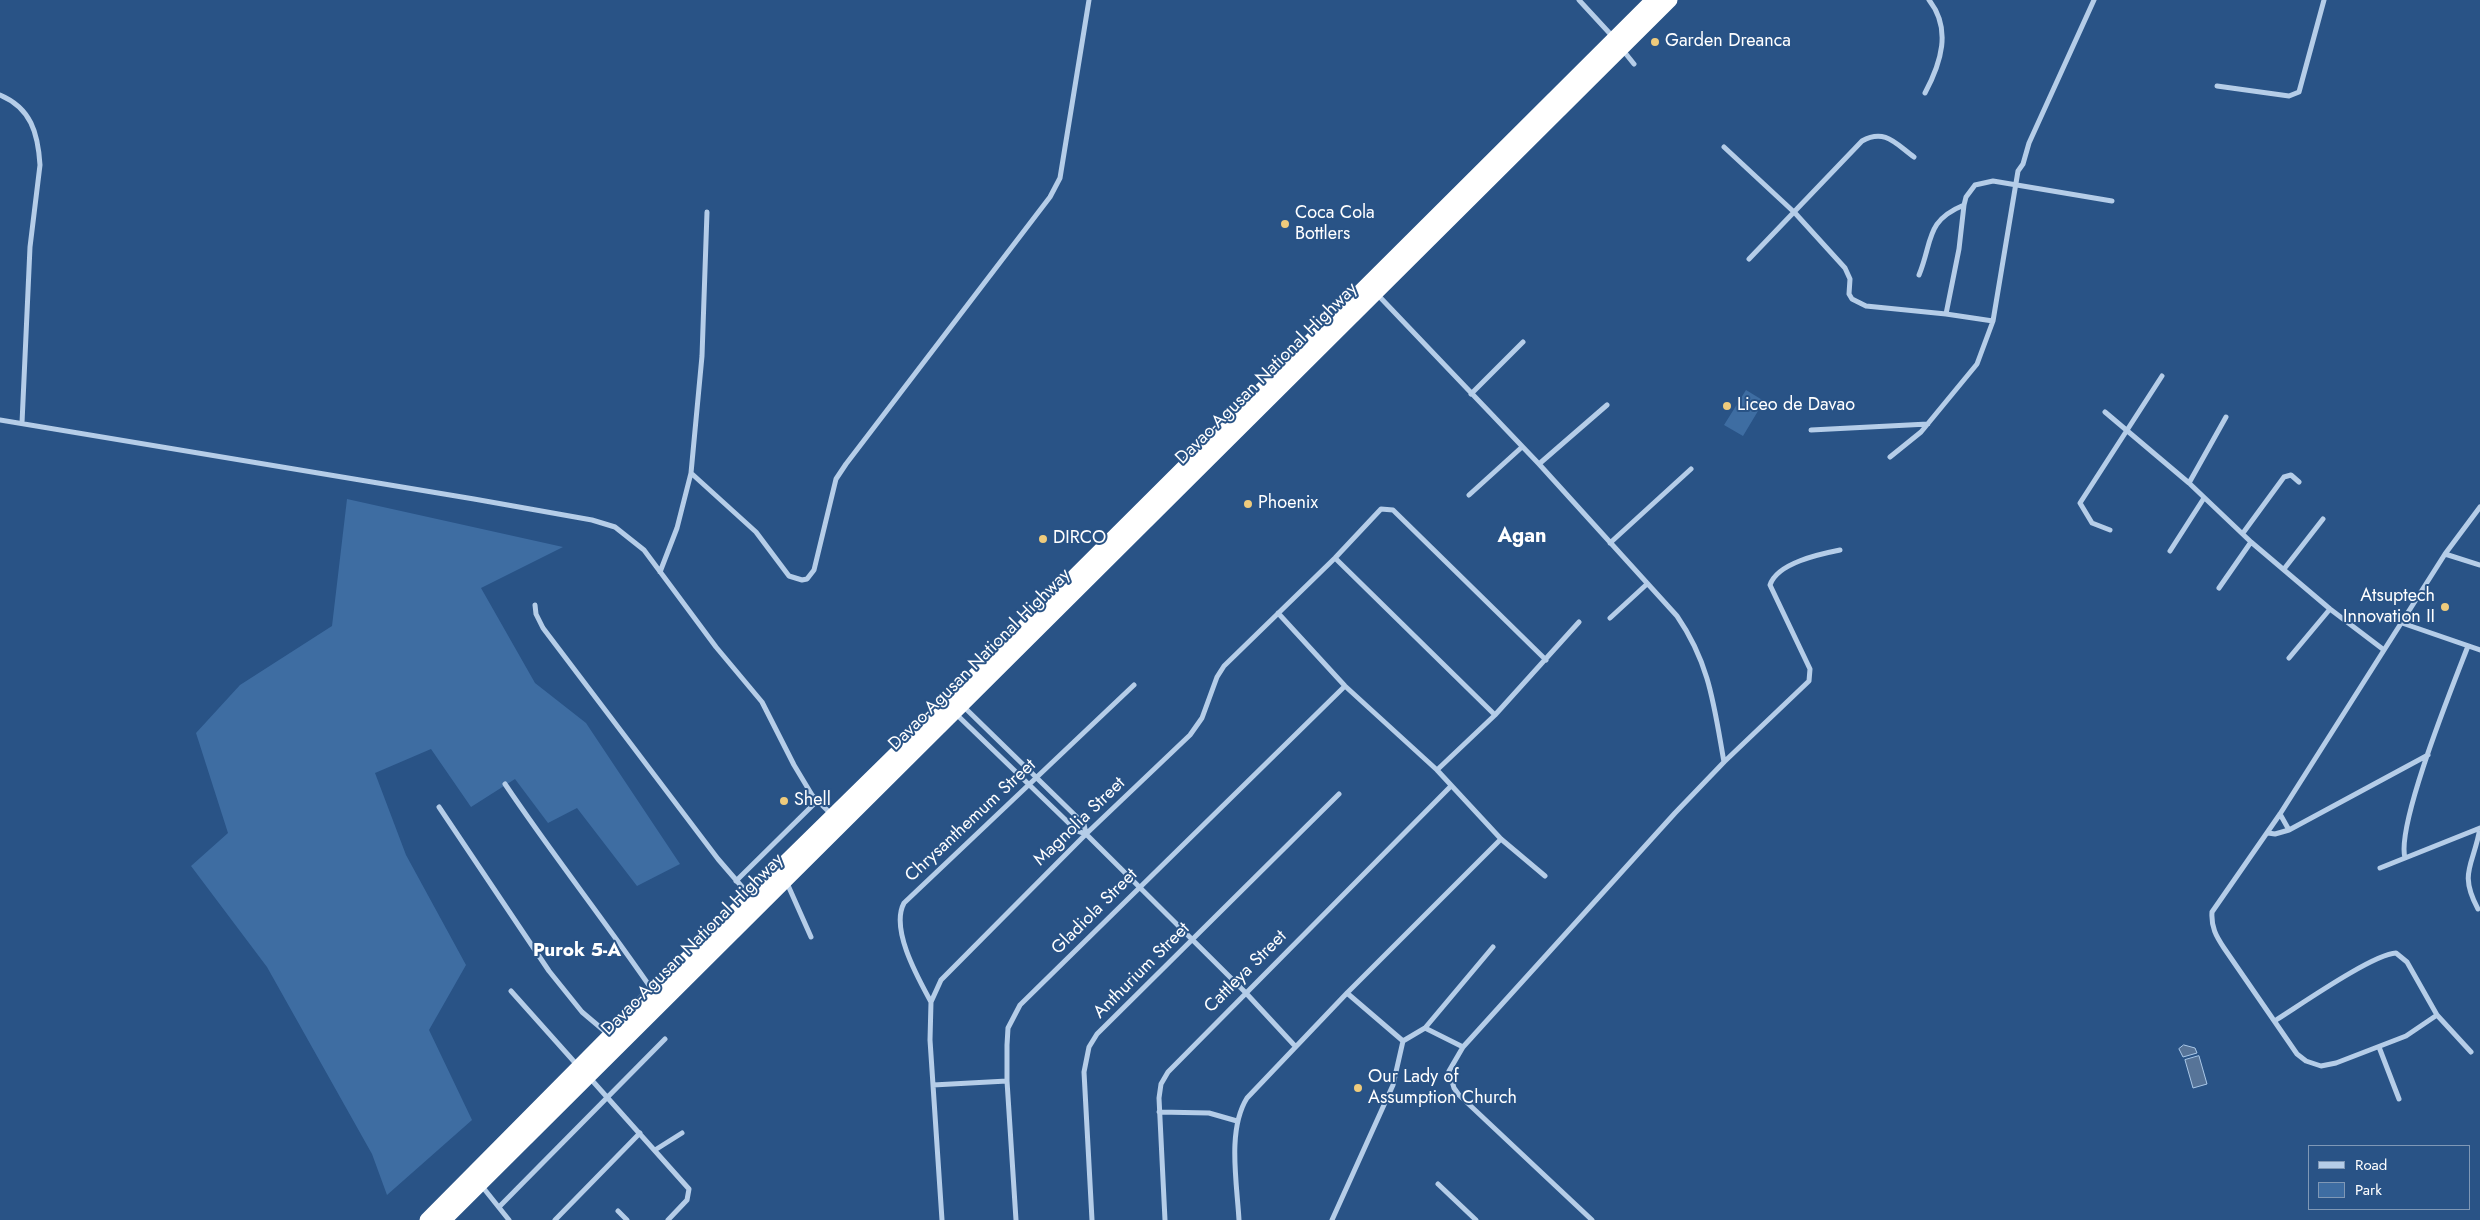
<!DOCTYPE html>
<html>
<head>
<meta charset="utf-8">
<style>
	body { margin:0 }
	#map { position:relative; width:2480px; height:1220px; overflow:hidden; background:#295386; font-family:Jost,sans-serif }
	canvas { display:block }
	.legend { position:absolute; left:2308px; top:1145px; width:162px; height:65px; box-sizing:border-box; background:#295386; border:1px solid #7f98b6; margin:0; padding:6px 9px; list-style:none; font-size:15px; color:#fff }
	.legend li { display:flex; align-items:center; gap:10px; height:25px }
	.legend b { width:25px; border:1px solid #7f98b6 }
</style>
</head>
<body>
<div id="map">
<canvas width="2480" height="1220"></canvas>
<ul class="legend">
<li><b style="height:6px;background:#b5cde8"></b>Road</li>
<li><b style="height:14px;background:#3e6da2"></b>Park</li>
</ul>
</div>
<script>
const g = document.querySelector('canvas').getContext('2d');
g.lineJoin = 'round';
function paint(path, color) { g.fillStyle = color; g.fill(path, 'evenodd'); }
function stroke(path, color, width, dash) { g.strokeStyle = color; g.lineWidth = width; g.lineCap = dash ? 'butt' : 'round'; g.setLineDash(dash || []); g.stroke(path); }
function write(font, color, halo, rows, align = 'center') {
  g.font = font + ' Jost,sans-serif'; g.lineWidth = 4; g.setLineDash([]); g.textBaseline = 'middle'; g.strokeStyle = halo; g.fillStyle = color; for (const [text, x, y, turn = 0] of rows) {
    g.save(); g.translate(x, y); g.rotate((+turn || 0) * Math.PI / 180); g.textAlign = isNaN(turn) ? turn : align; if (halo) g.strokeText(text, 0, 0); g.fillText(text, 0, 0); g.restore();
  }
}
const green = new Path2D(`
	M1746 390 1764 401 1743 436 1724 425Z
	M347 499 563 547 481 588 535 683 586 723 680 864 637 886 577 808 548 823 515 779 471 807 431 749 375 773 406 855 466 965 429 1030 472 1120 387 1195 372 1154 267 967 191 866 228 833 196 733 240 685 332 626Z`);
const water = new Path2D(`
	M2184 1045 2195 1048 2197 1053 2183 1057 2179 1049Z
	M2199 1056 2207 1084 2193 1088 2185 1060Z`);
const street = new Path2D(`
	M1579 0 1614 38
	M1622 49 1634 64
	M2217 86 2289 96 2299 92 2324 0
	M1925 93C1941 63 1952 29 1929 0
	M0 95C31 108 38 133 40 165L30 247 22 423
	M1724 147 1795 213 1845 268 1850 279 1849 294 1852 299 1866 306 1946 314 1993 321
	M707 212 702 356 691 473 756 532 789 576 802 580 807 579 814 570 836 479 846 464 1050 197 1060 178 1089 0
	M1749 259 1862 141C1885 128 1896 144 1914 157
	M1919 275C1933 241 1925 221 1964 205
	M1376 293 1539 464 1677 616C1710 664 1714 706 1724 762
	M1946 314 1959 249 1964 205 1966 197 1975 185 1993 181 2112 201
	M1471 394 1523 342
	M2105 412 2189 483 2251 542 2330 609 2384 650
	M0 420 474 499 592 520 615 527 644 550 716 647 762 702 794 765 812 795 831 814
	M1811 430 1928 424
	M1890 457 1921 432 1977 364 1993 321 2018 171 2023 164 2029 143 2094 0
	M1539 464 1607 405
	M2189 483 2226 417
	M1469 495 1522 447
	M2110 530 2092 523 2080 503 2162 376
	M2243 533 2284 477 2291 475 2299 482
	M1610 543 1691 469
	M2170 551 2204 498
	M2445 554 2480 565
	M1335 558 1495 715
	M2284 569 2323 519
	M660 572 677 528 691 473
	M2219 588 2251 542
	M535 605 536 614 543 628 718 859 749 895
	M1278 613 1345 686 1437 770 1501 839 1545 876
	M1610 618 1647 584
	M2402 623 2480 650
	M2289 658 2330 609
	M963 706 1084 824 1086 834
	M955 713 1077 831 1086 834 1245 992 1295 1046
	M1437 770 1495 715 1579 622
	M505 784C552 854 605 921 653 991
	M439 807 549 971 582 1012 608 1034
	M2280 814 2289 830
	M2268 833 2275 834 2289 830 2428 755
	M2405 858C2396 825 2453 685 2468 646
	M2380 868 2480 828
	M736 881 818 800
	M787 883 811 937
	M2478 909C2458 872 2474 865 2480 828
	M511 991 578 1066
	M1347 993 1403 1041
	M931 1002C918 978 890 929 904 903L1134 685
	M2437 1015 2406 1036 2336 1063 2321 1066 2306 1061 2297 1054 2224 948C2216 936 2211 927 2212 912L2280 814 2445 554 2480 507
	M2276 1020C2300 1005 2373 954 2396 953L2407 962 2437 1015 2471 1052
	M1425 1028 1493 947
	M2379 1047 2399 1099
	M589 1077 689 1189 687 1200 668 1220
	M933 1085 1007 1081
	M1159 1112 1209 1113 1237 1121
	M655 1150 682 1133
	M1438 1184 1476 1220
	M481 1185 509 1220
	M499 1207 665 1039
	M618 1211 627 1220
	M555 1220 640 1133
	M942 1220 930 1040 931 1002 941 980 1086 834 1190 735 1202 718 1217 677 1224 666 1335 558 1381 509 1393 510 1546 660
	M1016 1220 1007 1081V1045L1008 1028 1020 1005 1345 686
	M1092 1220 1084 1072 1089 1047 1097 1034 1339 794
	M1165 1220 1159 1098 1161 1084 1168 1072 1451 786
	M1239 1220C1237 1183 1227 1130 1247 1098L1347 993 1501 839
	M1332 1220 1393 1085 1403 1041 1425 1028 1463 1047
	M1592 1220 1459 1095 1454 1088 1449 1071 1463 1047 1675 813 1724 762 1809 681 1810 669 1770 585C1777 563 1820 554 1840 550`);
const highway = new Path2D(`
	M427 1220 653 992 921 729 1653 0
	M444 1220 1670 0`);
const markers = [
	[1655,42,5,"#efcb7c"],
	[1285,224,5,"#efcb7c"],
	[1727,406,5,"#efcb7c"],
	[1248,504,5,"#efcb7c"],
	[1043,539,5,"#efcb7c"],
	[2445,607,5,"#efcb7c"],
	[784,801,5,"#efcb7c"],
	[1358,1088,5,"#efcb7c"]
];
const poiNames = [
	["Garden Dreanca",1665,42],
	["Coca Cola",1295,214],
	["Bottlers",1295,235],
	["Liceo de Davao",1737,406],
	["Phoenix",1258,504],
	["DIRCO",1053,539],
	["Atsuptech",2435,597,"right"],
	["Innovation II",2435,618,"right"],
	["Shell",794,801],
	["Our Lady of",1368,1078],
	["Assumption Church",1368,1099]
];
const streetNames = [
	["Davao-Agusan National Highway",1267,374,-45],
	["Davao-Agusan National Highway",980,660,-45],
	["Chrysanthemum Street",971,821,-43],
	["Magnolia Street",1080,822,-44],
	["Gladiola Street",1095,912,-45],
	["Davao-Agusan National Highway",693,945,-45],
	["Anthurium Street",1142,971,-45],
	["Cattleya Street",1246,972,-45]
];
const neighbourhoodNames = [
	["Purok 5-A",577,951]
];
const quarterNames = [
	["Agan",1522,537]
];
paint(green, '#3e6da2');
paint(water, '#577498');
stroke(water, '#aac8e8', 1);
stroke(street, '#b5cde8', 5);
stroke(highway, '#fff', 15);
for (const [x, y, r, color] of markers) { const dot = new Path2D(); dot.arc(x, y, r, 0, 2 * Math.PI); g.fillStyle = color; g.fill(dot); stroke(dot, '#295386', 2); }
write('18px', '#fff', '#295386', poiNames, 'left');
write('18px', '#fff', '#295386', streetNames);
write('bold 19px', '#fff', '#295386', neighbourhoodNames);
write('bold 20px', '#fff', '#295386', quarterNames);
</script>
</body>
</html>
